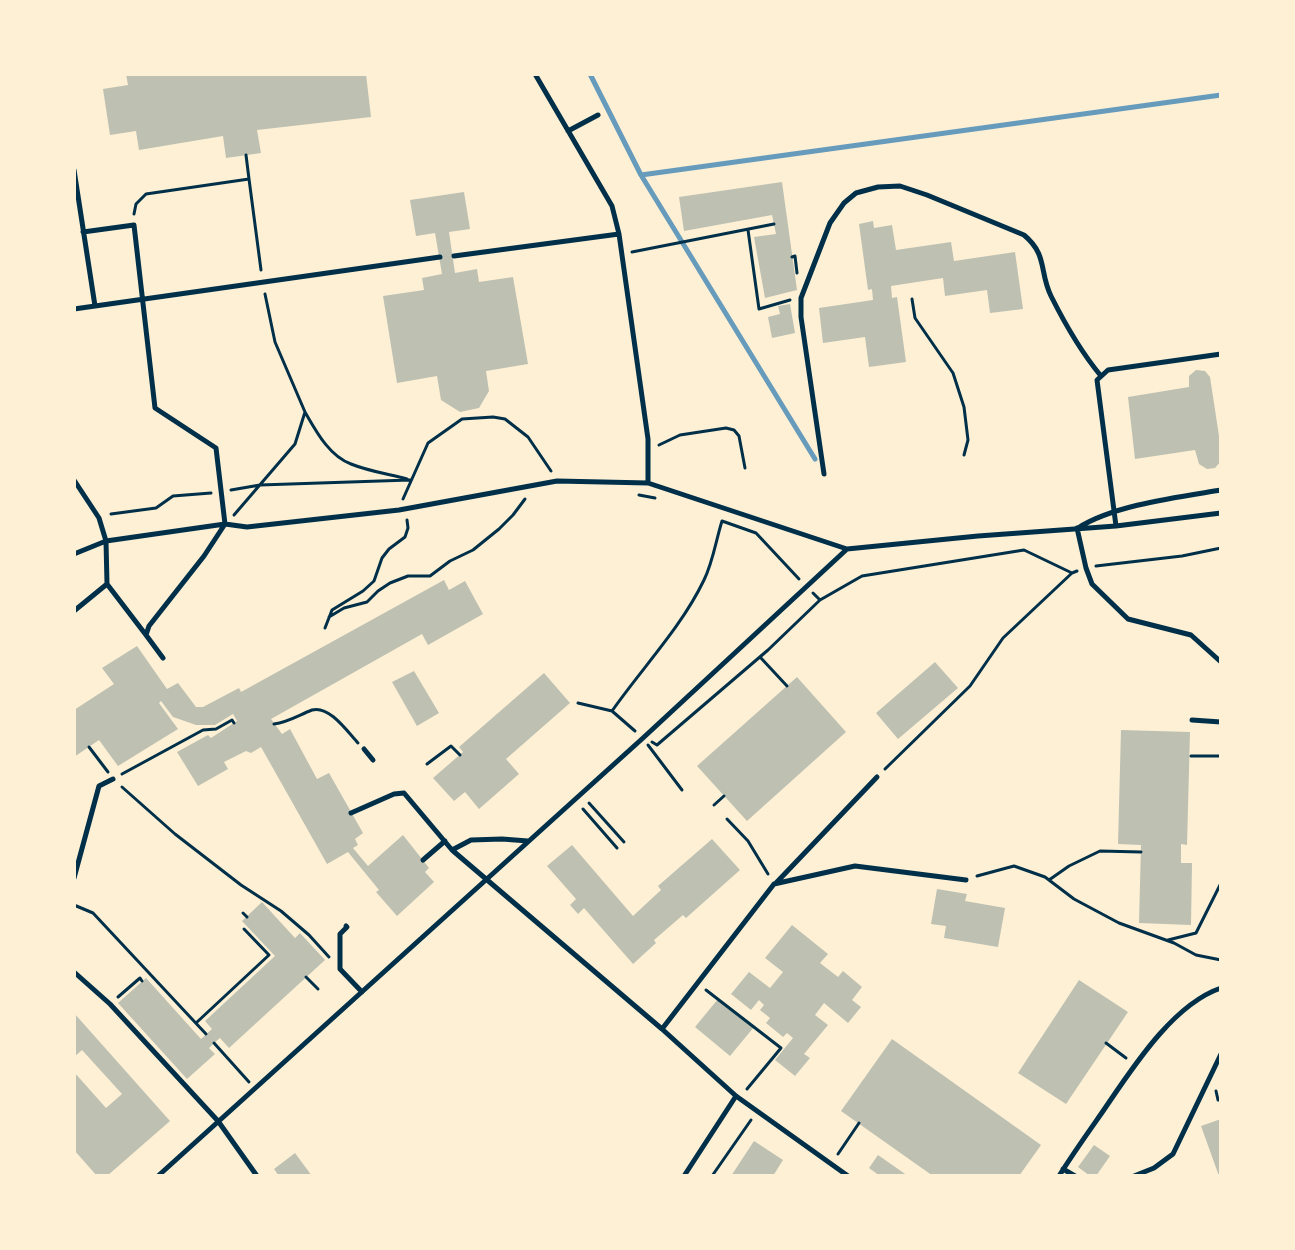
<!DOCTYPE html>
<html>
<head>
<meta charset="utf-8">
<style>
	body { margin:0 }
	#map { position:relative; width:1295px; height:1250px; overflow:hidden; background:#fdf0d5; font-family:Roboto,sans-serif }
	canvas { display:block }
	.frame { position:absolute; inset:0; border:76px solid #fdf0d5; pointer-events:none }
</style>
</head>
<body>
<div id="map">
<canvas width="1295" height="1250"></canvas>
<div class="frame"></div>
</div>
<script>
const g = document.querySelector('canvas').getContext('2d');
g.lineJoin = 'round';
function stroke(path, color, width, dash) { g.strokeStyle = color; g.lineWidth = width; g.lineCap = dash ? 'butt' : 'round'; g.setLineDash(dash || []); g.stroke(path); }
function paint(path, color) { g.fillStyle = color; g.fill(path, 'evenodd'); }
const stream = new Path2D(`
	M590 74 641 175 815 459
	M641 175 1221 95`);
const building = new Path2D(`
	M126 74H366L371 117 257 130 261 153 226 158 223 136 139 150 136 131 110 135 103 89 128 85Z
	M782 182 797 290 765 298 754 237 776 234 772 215 684 231 679 197Z
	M464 192 470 229 449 232 455 273 477 269 479 282 513 277 528 364 486 371 489 391 479 408 460 412 441 400 437 376 397 383 383 296 424 290 422 278 442 274 435 233 416 236 410 200Z
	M873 221 874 228 892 225 896 250 951 242 954 261 1015 252 1023 309 990 313 987 290 945 296 943 278 891 286 892 298 897 297 906 362 869 367 865 337 823 343 819 308 873 300 872 289 868 290 859 224Z
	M790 304 795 333 772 338 768 317 780 314 778 306Z
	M1196 370 1205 371 1210 377 1221 449V461L1215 468 1207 469 1199 464 1195 450 1135 459 1128 397 1189 387V376Z
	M444 580 449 590 465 581 483 614 428 645 422 634 271 719 282 734 290 729 317 779 329 773 363 833 355 839 358 845 353 848 368 866 403 835 429 868 425 872 434 882 397 916 376 892 379 890 348 852 327 864 261 747 251 753 246 751 224 762 228 769 198 786 177 752 208 735 211 738 237 721 233 714 215 725H196L173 717 161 701 159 703 178 729 118 766 99 740 74 757V710L114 684 102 668 137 646 167 689 178 683 196 707H203L239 688 241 692Z
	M935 662 958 688 898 739 876 713Z
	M414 671 439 713 417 726 392 682Z
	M544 673 570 703 506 759 519 774 479 809 465 792 454 801 433 778 463 752 459 747Z
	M797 677 846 732 747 821 697 766Z
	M1121 730 1190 732 1187 845 1181 844V863H1192L1191 925 1139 923 1141 845 1118 844Z
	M712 839 740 870 686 918 683 915 654 940 656 943 633 964 584 908 578 914 570 905 576 899 547 866 572 845 633 916 661 890 658 886Z
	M937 889 967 894 965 901 1005 908 998 947 944 938 946 926 931 924Z
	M262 902 295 938 300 933 325 960 229 1048 220 1038 214 1043 209 1048 215 1054 187 1079 118 1003 146 978 201 1039 212 1029 205 1021 275 956 242 921Z
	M792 925 828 954 820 963 838 977 843 971 862 987 852 1000 861 1007 848 1023 824 1003 815 1015 828 1025 804 1054 810 1058 795 1076 775 1060 793 1038 787 1033 783 1037 766 1023 770 1018 760 1010 764 1005 759 1000 751 1010 731 994 749 972 770 988 783 972 765 958Z
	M1079 980 1128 1012 1066 1104 1018 1073Z
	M718 999 754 1027 730 1056 695 1027Z
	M74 1013 170 1121 107 1176H97L74 1150V1072L106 1108 122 1094 82 1050 74 1057Z
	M892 1039 1041 1145 1019 1176H933L841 1111Z
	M1221 1119V1176H1219L1201 1126Z
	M754 1141 783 1160 773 1176H731Z
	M1094 1145 1110 1156 1096 1176H1090L1078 1167Z
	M295 1153 312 1176H279L274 1169Z
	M878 1155 908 1176H880L869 1168Z`);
const path = new Path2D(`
	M246 155 249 179
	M134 214 136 204 146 194 249 179 261 270
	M748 230 759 309 790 300
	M632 252 774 224
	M792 257 795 256 797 273
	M912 299 915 318 953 373 964 407 968 440 964 455
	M305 412C316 431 329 456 351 464 368 471 388 474 407 479
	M659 445 680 435 726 428 734 430 739 436 745 468
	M231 490 260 485 410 480
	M639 495 655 498
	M403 499 428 443 462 419 493 417 505 419 528 437 551 471
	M111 514 156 508 173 496 211 493
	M234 515 295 444 305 412 275 342 265 294
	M1096 566 1182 556 1221 548
	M813 593 820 600 862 576 1024 550 1072 573 1077 571
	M329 617 344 608 367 602 378 591 390 583 408 576H430L450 561 473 550 499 529 513 515 525 499
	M325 628 332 610 363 591 374 581 382 558 389 549 405 537 408 528 407 520
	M760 657 787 686
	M578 703 612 711
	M274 724C289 722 299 715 312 710 329 705 347 731 358 743
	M635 731 612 711C642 668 681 628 704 580 713 562 716 540 722 521L756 533 799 579
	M652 742 657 745 664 739 768 650 820 600
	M648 745 682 790
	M89 747 108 772
	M1191 756H1221
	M427 764 451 746 460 755
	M885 769 970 686 1003 638 1072 573
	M122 774 203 730 216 729 232 720 234 723
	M122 787 175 834 241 885 281 911 309 935 329 957
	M589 803 624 842
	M714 805 724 796
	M583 809 617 848
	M727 819 748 841 768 874
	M977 876 1014 866 1045 877 1074 899 1119 923 1174 943 1196 955 1221 960
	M1049 880 1069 866 1100 851 1141 852
	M74 905 93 913 206 1034
	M243 913 247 917
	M1168 940 1196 933 1221 883
	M306 977 318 989
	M706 990 781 1048 747 1089
	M118 997 140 978 142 981
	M196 1023 269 955 244 929
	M214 1043 249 1082
	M1106 1043 1126 1058
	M1216 1091 1218 1100H1221
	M838 1154 859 1123
	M712 1176 751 1120`);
const service = new Path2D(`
	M535 74 612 206 619 234 648 439V483
	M568 131 598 115
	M74 170 95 306
	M454 256 619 234
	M74 309 440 257
	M824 474 801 317V298L830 223 844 203 856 193 878 187 900 186 927 195 1024 235C1048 255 1039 272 1051 296 1065 324 1081 352 1101 376
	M74 480 99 518 106 541 107 584 146 635 149 626 204 556 225 524 216 448 155 408 134 225 83 232
	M1116 526 1097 380 1108 370 1221 354
	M1077 528 1086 568 1092 584 1128 619 1191 635 1221 662
	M1078 528C1113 505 1179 497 1221 490
	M74 554 106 541 225 524 247 527 399 510 557 481 648 483 847 549 978 536 1116 526 1221 513
	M74 611 107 584
	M146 635 163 658
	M1192 720 1221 722
	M364 749 373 760
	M351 813 394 794 404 793 452 850 662 1029 736 1096 848 1176
	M452 850 471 840 502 839 528 841
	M423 860 445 841
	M74 878 99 786 113 779
	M776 883 877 777
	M346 926 347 927 340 934V969L362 992
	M74 972 110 1004 218 1121 257 1176
	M662 1029 774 884 855 866 966 880
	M1063 1169 1075 1176
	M158 1176 643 738 846 550
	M684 1176 736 1096
	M1059 1176C1072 1155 1087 1134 1101 1114 1130 1072 1171 1005 1221 988
	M1134 1176 1154 1168 1173 1154 1221 1054`);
stroke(stream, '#669bbc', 5);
paint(building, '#bec0b2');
stroke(path, '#003049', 3);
stroke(service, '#003049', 5);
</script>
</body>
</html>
